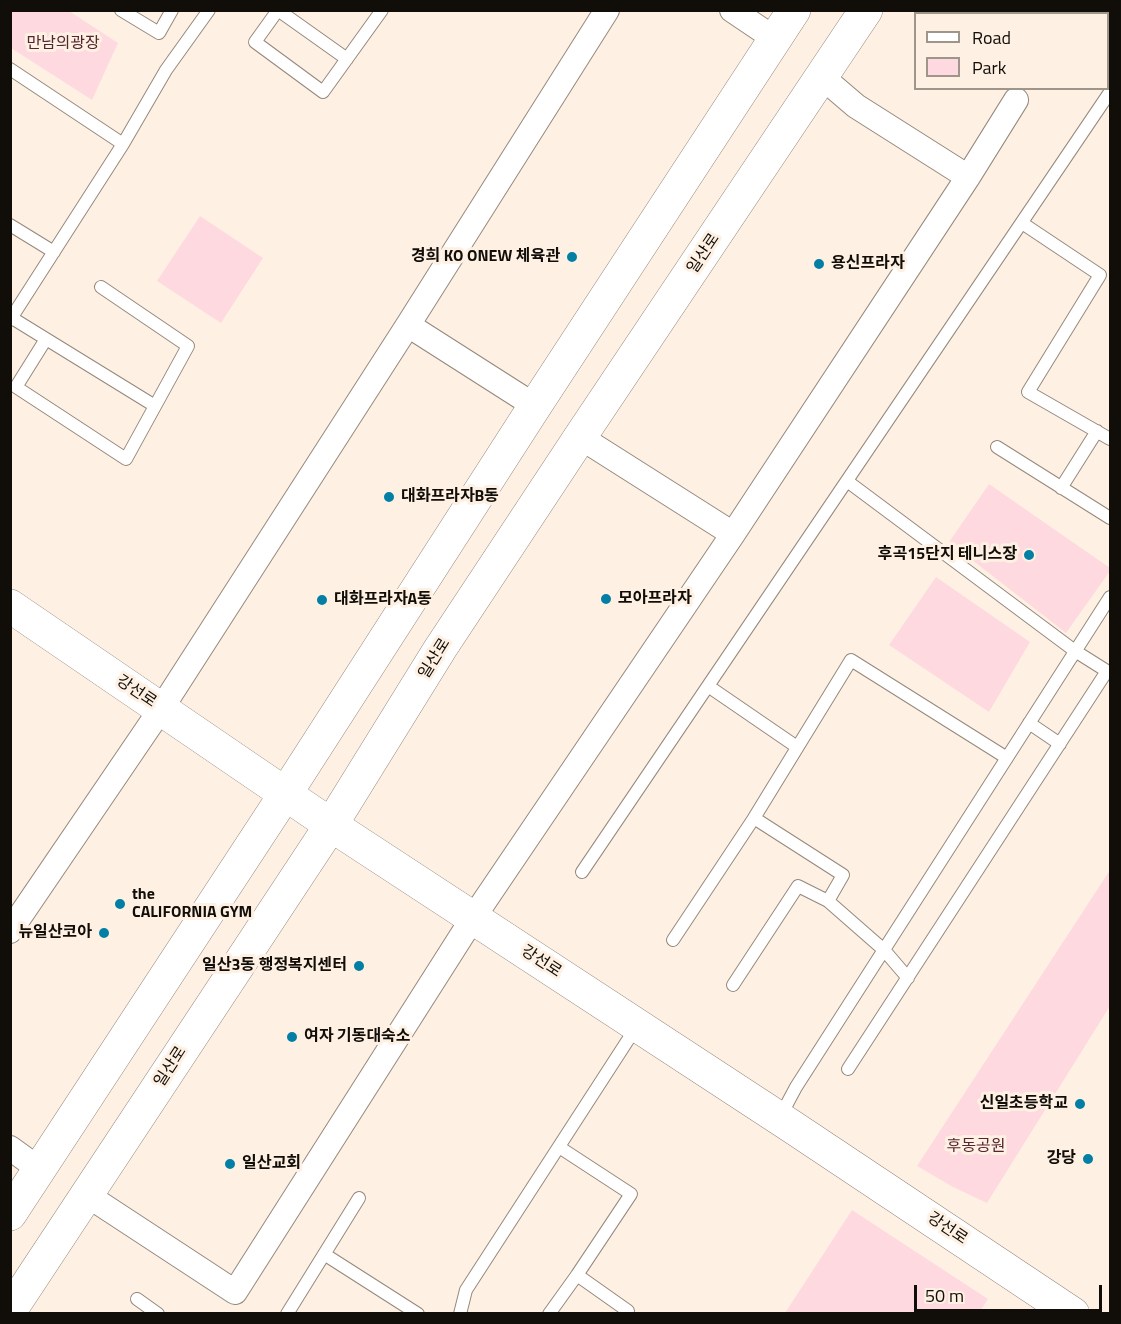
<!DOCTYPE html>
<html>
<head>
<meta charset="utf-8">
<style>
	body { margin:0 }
	#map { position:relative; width:1121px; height:1324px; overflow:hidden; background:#fef1e3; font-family:"Titillium Web",sans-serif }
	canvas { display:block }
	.frame { position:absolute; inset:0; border:12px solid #110d08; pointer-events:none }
	.legend { position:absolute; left:914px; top:12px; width:195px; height:78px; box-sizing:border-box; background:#fef1e3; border:2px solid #9f968b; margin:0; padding:8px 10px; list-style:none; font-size:18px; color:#110d08 }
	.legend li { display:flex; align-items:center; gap:12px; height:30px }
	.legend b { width:30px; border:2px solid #9f968b }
	.scale { position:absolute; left:914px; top:1285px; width:188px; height:27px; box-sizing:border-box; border:3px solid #110d08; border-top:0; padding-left:8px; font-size:18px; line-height:21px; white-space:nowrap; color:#110d08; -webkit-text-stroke:4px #fef1e3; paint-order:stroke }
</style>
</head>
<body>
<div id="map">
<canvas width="1121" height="1324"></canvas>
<div class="frame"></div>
<ul class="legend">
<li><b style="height:8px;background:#fff"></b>Road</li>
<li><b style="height:16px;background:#fedae0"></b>Park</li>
</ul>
<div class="scale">50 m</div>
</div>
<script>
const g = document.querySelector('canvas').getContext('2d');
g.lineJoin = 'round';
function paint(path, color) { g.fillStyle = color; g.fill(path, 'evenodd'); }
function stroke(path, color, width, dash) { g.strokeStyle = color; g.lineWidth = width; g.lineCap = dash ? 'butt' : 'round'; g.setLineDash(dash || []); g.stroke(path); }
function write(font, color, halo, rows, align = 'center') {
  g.font = font + ' "Titillium Web","Noto Sans KR",sans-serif'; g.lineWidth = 6; g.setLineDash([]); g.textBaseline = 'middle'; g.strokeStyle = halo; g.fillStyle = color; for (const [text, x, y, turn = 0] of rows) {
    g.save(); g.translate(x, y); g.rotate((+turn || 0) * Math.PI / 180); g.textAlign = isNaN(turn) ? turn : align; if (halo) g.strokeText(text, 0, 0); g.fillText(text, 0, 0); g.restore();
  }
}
const green = new Path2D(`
	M10 11H69L118 43 92 100 11 48Z
	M1043 11H1110V15L1109 14 1108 16V14L1047 13Z
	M200 216 263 258 221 323 157 281Z
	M989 484 1110 568V571L1066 633 949 542Z
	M936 577 1030 642 989 712 889 645Z
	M1110 870V1006L987 1203 953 1187 917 1166Z
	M852 1210 988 1299 979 1313H785Z`);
const lane = new Path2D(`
	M121 10 159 33 172 10
	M278 10 255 42 323 92 382 10
	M278 10 347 59
	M10 69 123 144
	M1022 223 1100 275 1028 392 1110 439
	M10 225 54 252
	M12 318 155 406
	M10 320 123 144 166 70 209 10
	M46 339 16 387 126 459 188 346 101 287
	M997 447 1110 518
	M847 481 1075 651 1110 673
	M1061 488 1097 431
	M708 686 797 747
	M1029 723 1060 744
	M754 818 843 875 828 901
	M582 872 1110 92
	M673 940 754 818 851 660 1007 758
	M733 985 798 886 828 901 884 950 908 978
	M848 1069 1107 671
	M780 1117 796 1087 1110 597
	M324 1254 418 1314
	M577 1275 628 1311 626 1314
	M137 1299 158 1314
	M287 1314 359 1198
	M460 1314 466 1290 637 1026
	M549 1314 577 1275 631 1194 559 1147`);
const street = new Path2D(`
	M732 10 775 39
	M822 77 856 106 968 177
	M408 325 535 406
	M580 437 733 534
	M10 931 161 709 408 325 607 10
	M10 1148 39 1169
	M87 1195 235 1292 473 918 733 534 968 177 1016 100`);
const secondary = new Path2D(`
	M10 606 331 825 791 1126 1073 1314`);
const primary = new Path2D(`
	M10 1214 286 793 535 406 794 10
	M10 1311 331 825 440 649 580 437 866 10`);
const markers = [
	[572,257,6,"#037fa5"],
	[819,264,6,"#037fa5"],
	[389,497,6,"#037fa5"],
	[1029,555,6,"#037fa5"],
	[606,599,6,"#037fa5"],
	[322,600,6,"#037fa5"],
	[120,904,6,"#037fa5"],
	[104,933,6,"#037fa5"],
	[359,966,6,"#037fa5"],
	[292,1037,6,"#037fa5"],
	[1080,1104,6,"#037fa5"],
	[1088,1159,6,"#037fa5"],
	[230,1164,6,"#037fa5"]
];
const parkNames = [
	["만남의광장",63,44],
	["후동공원",976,1147]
];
const streetNames = [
	["일산로",704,254,-56],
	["일산로",435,659,-58],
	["강선로",136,692,34],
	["강선로",541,962,33],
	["일산로",171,1067,-57],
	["강선로",947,1229,34]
];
const poiNames = [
	["경희 KO ONEW 체육관",560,257,"right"],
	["용신프라자",831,264],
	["대화프라자B동",401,497],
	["후곡15단지 테니스장",1017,555,"right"],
	["모아프라자",618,599],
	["대화프라자A동",334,600],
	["the",132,895],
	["CALIFORNIA GYM",132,913],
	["뉴일산코아",92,933,"right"],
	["일산3동 행정복지센터",347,966,"right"],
	["여자 기동대숙소",304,1037],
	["신일초등학교",1068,1104,"right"],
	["강당",1076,1159,"right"],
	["일산교회",242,1164]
];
paint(green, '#fedae0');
stroke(lane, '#94897c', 14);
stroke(street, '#94897c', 26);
stroke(secondary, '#94897c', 34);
stroke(primary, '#94897c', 34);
stroke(lane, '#fff', 12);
stroke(street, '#fff', 24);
stroke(secondary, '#fff', 33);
stroke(primary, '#fff', 33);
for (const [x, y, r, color] of markers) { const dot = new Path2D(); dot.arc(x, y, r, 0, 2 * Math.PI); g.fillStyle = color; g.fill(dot); stroke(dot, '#fef1e3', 2); }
write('16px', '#552631', '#fef1e3', parkNames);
write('16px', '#110d08', '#fef1e3', streetNames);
write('bold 16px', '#110d08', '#fef1e3', poiNames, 'left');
</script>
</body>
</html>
